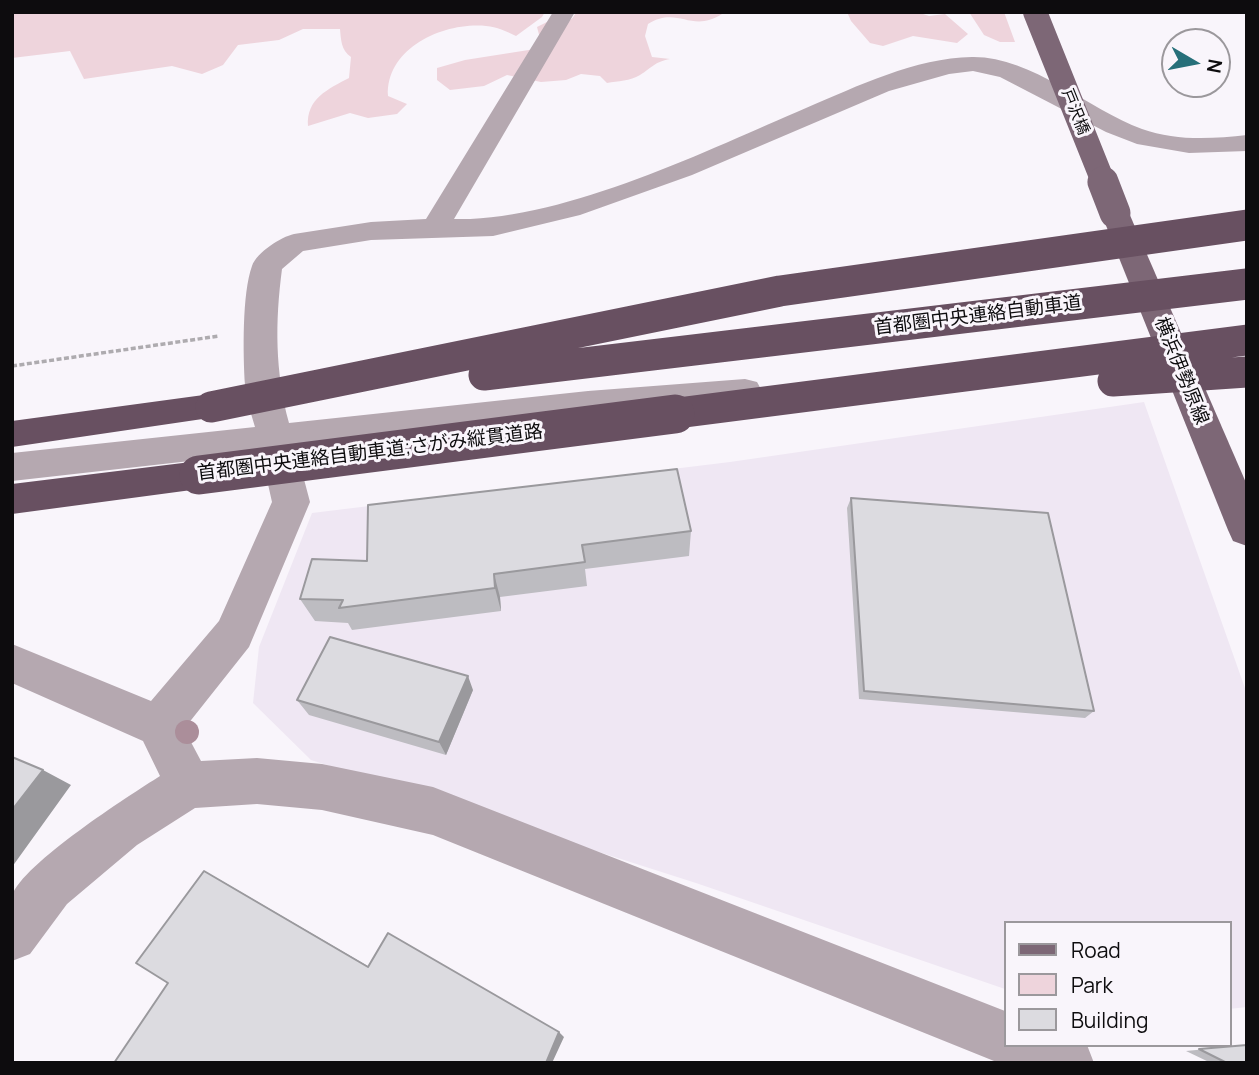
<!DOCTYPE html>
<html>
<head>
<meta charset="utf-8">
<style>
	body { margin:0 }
	#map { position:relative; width:1259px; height:1075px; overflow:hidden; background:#f9f5fb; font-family:Manrope,sans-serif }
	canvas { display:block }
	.frame { position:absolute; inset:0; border:14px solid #0d0c0e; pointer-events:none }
	.legend { position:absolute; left:1004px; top:921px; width:228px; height:126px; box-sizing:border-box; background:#f9f5fb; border:2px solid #9b989c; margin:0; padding:9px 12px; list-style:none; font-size:21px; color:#0d0c0e }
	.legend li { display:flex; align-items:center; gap:14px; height:35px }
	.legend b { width:35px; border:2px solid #9b989c }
	.north { position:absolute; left:1161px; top:28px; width:70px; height:70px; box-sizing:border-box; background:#f9f5fb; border:2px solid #9b989c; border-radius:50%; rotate:100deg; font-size:19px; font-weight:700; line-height:28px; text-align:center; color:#0d0c0e }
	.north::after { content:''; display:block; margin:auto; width:24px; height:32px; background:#27707a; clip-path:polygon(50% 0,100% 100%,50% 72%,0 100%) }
</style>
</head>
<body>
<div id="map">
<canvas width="1259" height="1075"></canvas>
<div class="frame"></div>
<ul class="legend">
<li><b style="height:9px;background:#7d6776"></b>Road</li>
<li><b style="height:19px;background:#eed4dc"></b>Park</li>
<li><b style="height:19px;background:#dcdbe0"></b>Building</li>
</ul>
<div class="north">N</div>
</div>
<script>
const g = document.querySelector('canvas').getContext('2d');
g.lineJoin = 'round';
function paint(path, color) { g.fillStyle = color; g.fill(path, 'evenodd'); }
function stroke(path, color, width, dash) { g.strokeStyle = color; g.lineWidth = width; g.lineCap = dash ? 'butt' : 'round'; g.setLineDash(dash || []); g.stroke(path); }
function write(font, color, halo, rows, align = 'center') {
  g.font = font + ' Manrope,"Noto Sans JP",sans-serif'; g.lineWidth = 6; g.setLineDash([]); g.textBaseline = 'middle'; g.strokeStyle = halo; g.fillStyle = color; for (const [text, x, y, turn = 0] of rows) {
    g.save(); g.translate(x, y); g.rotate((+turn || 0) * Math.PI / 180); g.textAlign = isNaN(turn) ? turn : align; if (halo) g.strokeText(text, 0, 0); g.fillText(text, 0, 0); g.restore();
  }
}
const built = new Path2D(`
	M1144 402 1247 694V1007L1229 1009V923H1005V989L696 883 311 760 253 703 259 647 312 513 730 462Z`);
const green = new Path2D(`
	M12 12H545L542 17 516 36C506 31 497 27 486 26 443 22 386 48 388 96L407 104 397 114 368 118 350 113 308 126C306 99 328 89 349 78L351 57C341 50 341 40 340 29H303L279 40 238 45 223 65 202 74 172 66 84 79 70 51 12 58Z
	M576 12 722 14C691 34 678 5 648 24L645 36 652 57 670 59C654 62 653 67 640 75 630 81 618 81 607 83L600 76 581 74 566 80 541 82 507 75 484 86 450 90 437 80V68L465 60 535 49 541 42 537 27C541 25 545 23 549 21 561 18 570 27 576 12Z
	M847 12H917L929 16 945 14 968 34 957 43 913 36 883 46 870 43 851 21Z
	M969 12H1004L1015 42H1000L984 35Z`);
const path = new Path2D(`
	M12 366 219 336`);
const street = new Path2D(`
	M553 12H575L454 219C561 222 708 150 806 108 858 86 915 58 972 57 1031 56 1088 109 1142 129 1175 141 1212 139 1247 135V151L1189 153 1137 144 1106 132 1000 77 973 71 949 74 889 91 692 175 580 215 493 236 371 240 303 251 282 269C275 322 275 372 289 423L588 391 745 379 757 382 762 391 757 400 745 403 588 417 296 449 310 502 249 647 184 729 201 761 257 758 322 764 433 787 1005 1011V1045H1087L1094 1063H999L433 835 322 810 257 804 195 808 137 845 67 904 30 954 12 961C12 946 8 908 12 896 22 864 130 795 160 776L143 741 12 683V644L151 701 219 621 272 502 261 453 12 481V453L255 427C251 413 246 399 245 385 243 355 242 293 252 266 257 252 281 237 294 234L371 222 426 219Z`);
const primary = new Path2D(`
	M1115 204 1125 207 1129 213 1247 485V546L1233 541 1228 530 1101 213 1105 207Z`);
const highway = new Path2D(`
	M211 394 223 398 228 407 223 416 12 447V421Z
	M199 461 212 465 217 475 212 485 199 489 12 514V484Z`);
const primaryBridgeFar1 = new Path2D(`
	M1035 12 1104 184`);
const primaryBridge = new Path2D(`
	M1103 182 1115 213`);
const highwayBridgeFar1 = new Path2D(`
	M484 375 1247 284
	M1113 381 1247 372
	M211 407 780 291 1247 225
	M662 415 1247 340`);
const highwayBridge = new Path2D(`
	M199 475 675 414`);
const trees = [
	[187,732]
];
const wall = new Path2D(`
	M851 498 1094 711 1085 718 859 699 847 508Z
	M691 531 689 556 585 569 587 586 500 597 501 611 352 630 348 623 315 621 300 599 367 561Z
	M473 690 446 755 309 715 297 700Z
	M1247 1045V1063H1211L1186 1051Z`);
const shadedWall = new Path2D(`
	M494 574 500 597 501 611 495 588Z
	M468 676 473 690 446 755 439 742Z
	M43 770 71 785 12 867V810Z
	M204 871 227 884 383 975 368 967Z
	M559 1032 564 1037 552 1063H546Z`);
const building = new Path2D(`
	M677 469 691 531 582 545 585 562 494 574 495 588 339 608 343 600 300 599 312 559 367 561 368 505Z
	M851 498 1048 513 1094 711 864 691Z
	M330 637 468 676 439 742 297 700Z
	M12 757 43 770 12 810Z
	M204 871 368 967 388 933 559 1032 546 1063H114L168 983 136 963Z
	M1247 1045V1063H1227L1199 1049Z`);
const farStreetnames = [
	["戸沢橋",1075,112,68]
];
const streetNames = [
	["首都圏中央連絡自動車道",978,316,-7],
	["横浜伊勢原線",1181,371,68],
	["首都圏中央連絡自動車道;さがみ縦貫道路",370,453,-7]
];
paint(built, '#efe7f3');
paint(green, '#eed4dc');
stroke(path, '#aeabaf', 3.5, [5, 2.5]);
paint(street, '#b5a8b0');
paint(primary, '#7d6776');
paint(highway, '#685061');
stroke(primaryBridgeFar1, '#7d6776', 24);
stroke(primaryBridge, '#7d6776', 31);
stroke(highwayBridgeFar1, '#685061', 31);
stroke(highwayBridge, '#685061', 39);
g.fillStyle = '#ab8e9a';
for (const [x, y] of trees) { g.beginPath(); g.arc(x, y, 12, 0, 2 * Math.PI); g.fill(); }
paint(wall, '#bdbcc1');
paint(shadedWall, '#9a999d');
paint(building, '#dcdbe0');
stroke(building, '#9a999d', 2);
write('16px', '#0d0c0e', '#f9f5fb', farStreetnames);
write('19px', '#0d0c0e', '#f9f5fb', streetNames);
</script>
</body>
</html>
